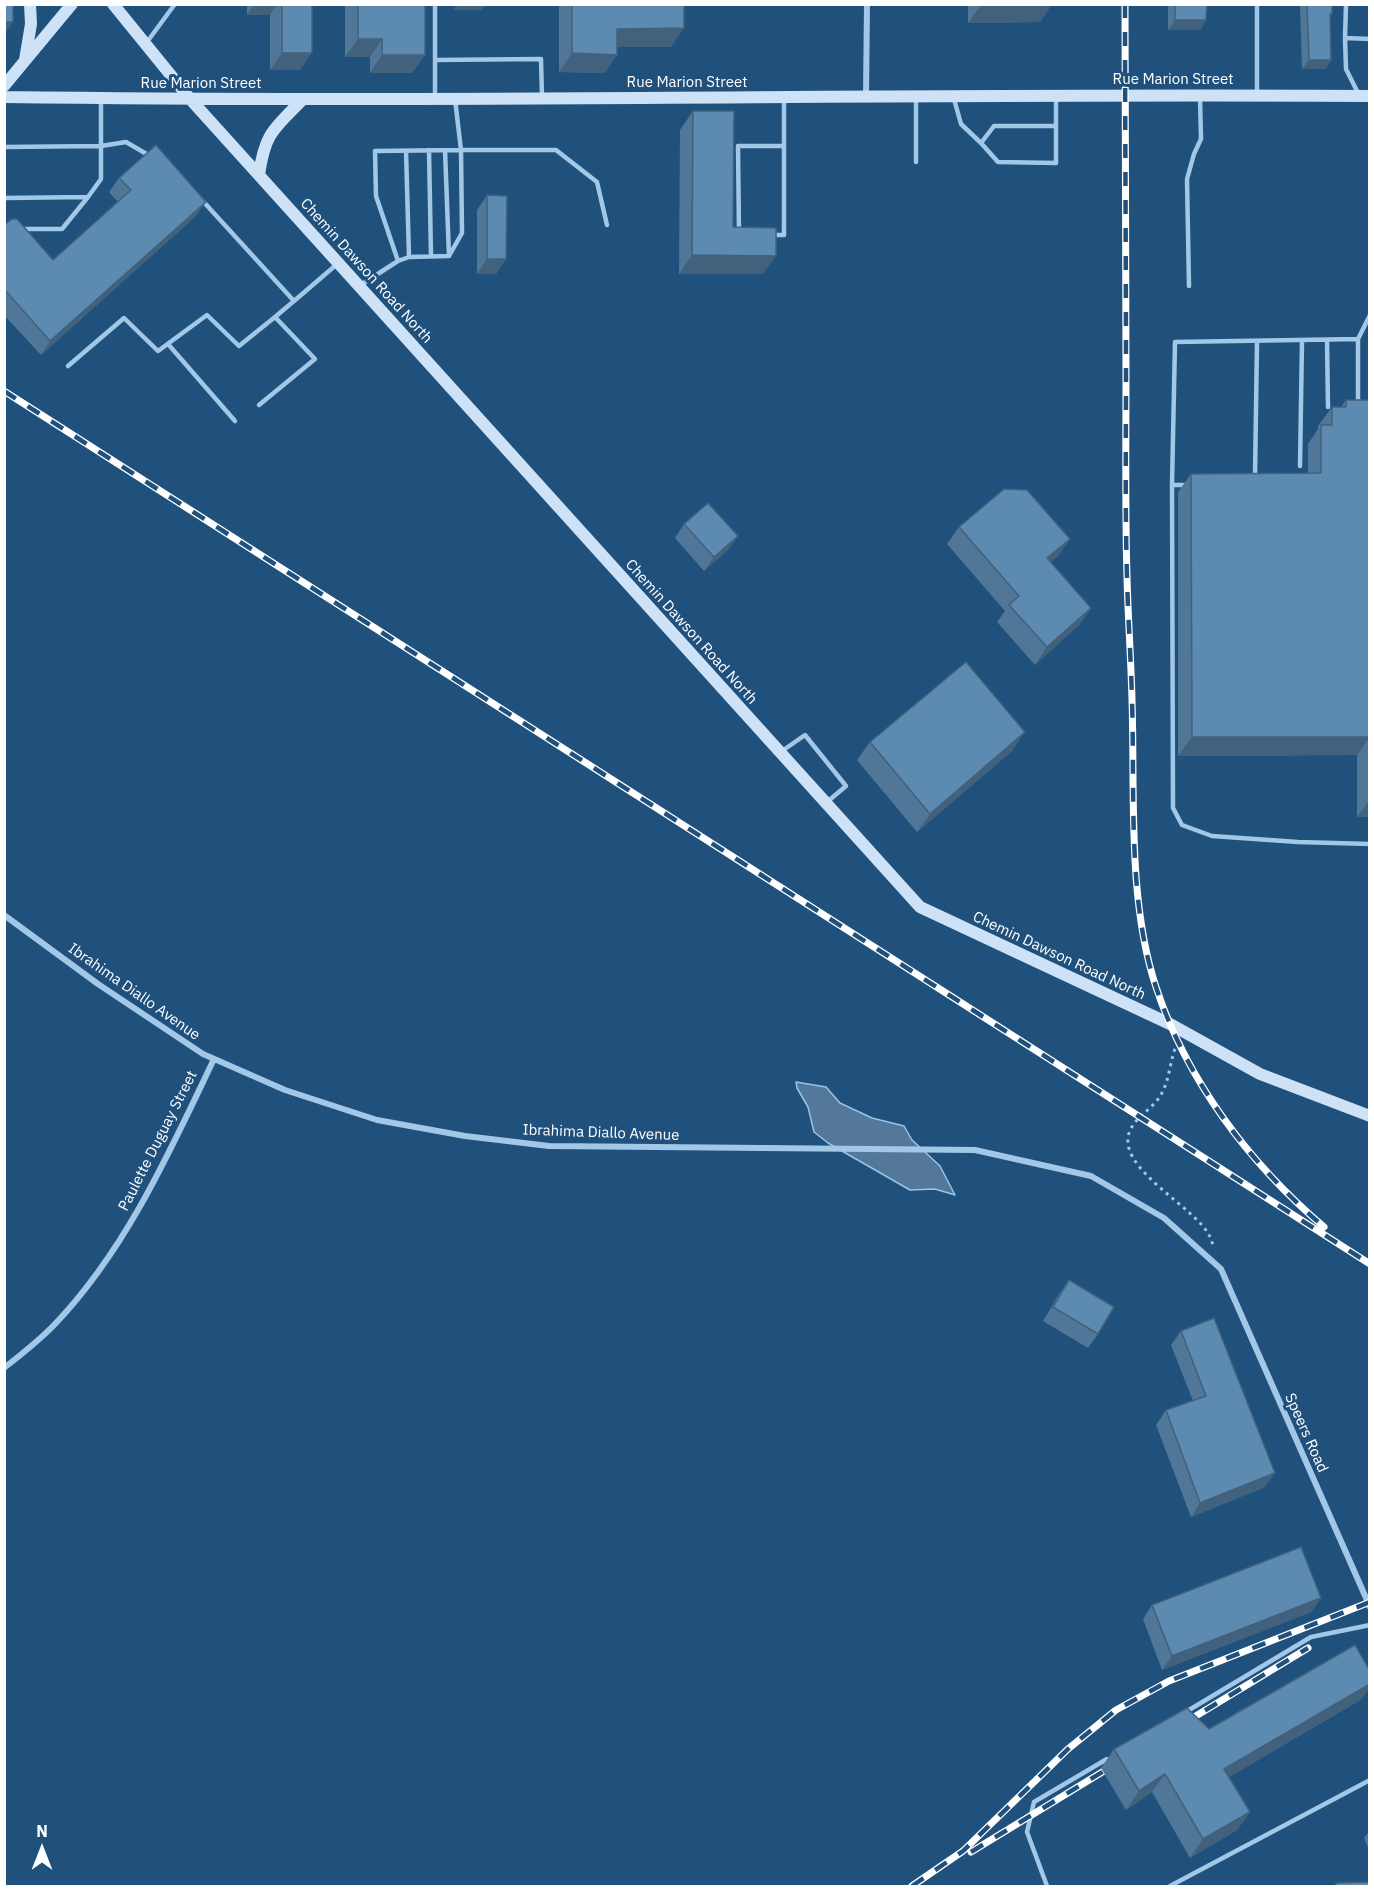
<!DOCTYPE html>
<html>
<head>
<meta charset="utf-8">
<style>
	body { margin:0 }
	#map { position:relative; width:1374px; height:1891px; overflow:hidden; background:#20517d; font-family:"IBM Plex Sans",sans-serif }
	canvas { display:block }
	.frame { position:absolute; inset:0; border:6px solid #fff; pointer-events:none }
	.north { position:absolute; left:12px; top:1819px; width:60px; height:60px; -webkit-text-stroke:4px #20517d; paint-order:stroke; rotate:0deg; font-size:16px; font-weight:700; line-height:24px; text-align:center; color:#fff }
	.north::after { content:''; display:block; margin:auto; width:21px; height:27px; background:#fff; clip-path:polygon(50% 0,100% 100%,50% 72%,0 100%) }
</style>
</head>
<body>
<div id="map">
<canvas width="1374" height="1891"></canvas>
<div class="frame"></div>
<div class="north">N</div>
</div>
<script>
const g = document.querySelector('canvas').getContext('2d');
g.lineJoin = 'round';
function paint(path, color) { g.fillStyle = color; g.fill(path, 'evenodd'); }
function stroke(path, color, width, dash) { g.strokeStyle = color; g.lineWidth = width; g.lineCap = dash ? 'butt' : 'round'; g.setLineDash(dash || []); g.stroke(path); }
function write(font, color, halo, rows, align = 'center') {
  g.font = font + ' "IBM Plex Sans",sans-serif'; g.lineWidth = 6; g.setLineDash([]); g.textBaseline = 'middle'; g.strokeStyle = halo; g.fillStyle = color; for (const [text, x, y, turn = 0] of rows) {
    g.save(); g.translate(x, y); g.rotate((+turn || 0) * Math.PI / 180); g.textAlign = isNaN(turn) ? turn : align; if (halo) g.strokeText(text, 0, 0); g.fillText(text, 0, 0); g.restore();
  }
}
const water = new Path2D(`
	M796 1082 826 1087 840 1103 872 1118 904 1126 912 1140 940 1166 955 1195 935 1189 910 1190 828 1143 814 1132 808 1107 797 1088Z`);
const path = new Path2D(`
	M1178 1042C1169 1059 1171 1080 1159 1098 1150 1111 1130 1120 1128 1138 1124 1172 1195 1208 1209 1235 1211 1238 1212 1243 1214 1248`);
const lane = new Path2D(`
	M435 4V99
	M1257 4V95
	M1346 4 1345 38 1370 39
	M1345 38 1346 69 1358 93
	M147 42 175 4
	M435 60 541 59 542 97
	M101 99V146L126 142 150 156
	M954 99 961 124 981 143 998 162 1056 163V96
	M981 143 994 126H1056
	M4 147 101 146V179L88 197 4 198
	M429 150 431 256
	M445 150 449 256
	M406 151 409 257
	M916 162V99
	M201 199 294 301 336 265
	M22 229H62L88 197
	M739 234 738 146H783
	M770 235H784V98
	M398 261 409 257 449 256 462 233 461 150H556L597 182 607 225
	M359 286 398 261 376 196 375 151 461 150 455 99
	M1189 286 1187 179 1194 154 1201 139 1200 98
	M1358 339 1175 342 1172 485 1173 808 1182 825 1212 836 1298 842 1370 844
	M1327 340 1328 407
	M168 344 235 421
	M68 366 124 318 158 351 207 315 239 346 275 317
	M259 405 315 359 275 317 294 301
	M1358 405V339L1370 315
	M1300 466 1302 340
	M1255 476 1257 342
	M1172 485H1189
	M782 751 805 735 846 786 827 802
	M1184 1713 1311 1637 1370 1625
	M1047 1886 1027 1832 1034 1802 1107 1759
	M1170 1886 1370 1780`);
const street = new Path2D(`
	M866 96 867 4
	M4 915 98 984 203 1054 285 1090 377 1120 465 1136 549 1146 975 1150 1091 1176 1164 1218 1221 1269 1370 1607
	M4 1368C22 1354 41 1339 56 1323 127 1248 170 1151 214 1059`);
const secondary = new Path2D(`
	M113 4 191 100 920 907 1170 1024 1260 1074 1370 1116
	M25 60 31 24 30 4
	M4 86 72 4
	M4 97C459 103 915 93 1370 96
	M259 175C265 132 274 129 303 99`);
const rail = new Path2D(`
	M1125 4C1125 129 1126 253 1126 378 1126 444 1125 511 1127 577 1128 618 1131 659 1132 700 1135 791 1127 900 1156 987 1187 1081 1249 1163 1324 1227
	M4 391 1370 1264
	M1181 1725 1308 1648
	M971 1852 1117 1763
	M912 1886 963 1851 1068 1749 1116 1710 1169 1681 1370 1602`);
const wall = new Path2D(`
	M247 4H312L300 70H270V15H247Z
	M345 4H425V55L412 73H370V57H345Z
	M559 4H684L671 47H617L605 73 559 72Z
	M968 4H1052L1040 22 968 23Z
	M1170 4H1207L1206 20 1200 30H1168V7Z
	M1300 4H1332V14L1330 16 1331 60 1325 69H1302L1300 6Z
	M693 111 733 227 763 274H679L680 130Z
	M119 178 196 216 41 355 4 315V225L53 260 118 202 109 192Z
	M487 195 506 259 496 274H477V210Z
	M1346 400H1370V817H1357V755L1178 756V492L1191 474 1308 473V444L1318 429V426L1332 407H1341Z
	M684 524 738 536 728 550 704 571 675 538Z
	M959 527 1070 539 1058 556 1050 562 1091 608 1079 625 1035 665 997 622 1005 611 947 544Z
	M870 742 1012 751 917 832 857 760Z
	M1069 1280 1098 1334 1088 1348 1043 1321 1059 1294Z
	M1181 1331 1265 1487 1191 1517 1156 1425 1166 1410 1193 1401 1171 1345Z
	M1321 1598 1311 1612 1162 1670 1143 1619 1152 1605Z
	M1362 1699 1229 1777 1250 1812 1237 1830 1190 1858 1152 1792 1126 1810 1101 1768 1114 1749 1209 1729Z
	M1370 1830V1852L1364 1838Z`);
const shadedWall = new Path2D(`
	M254 4H277L270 15H247Z
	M457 4H486L482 10H453Z
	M1052 4 1040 22 968 23 981 5Z
	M1175 20H1206L1200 30H1168Z
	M4 22H13L4 35Z
	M684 28 671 47H604L617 29Z
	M358 39H382L370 57H345Z
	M282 53H312L300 70H270Z
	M572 53 617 55 605 73 559 72Z
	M382 55H425L412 73H370Z
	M1309 60H1331L1325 69H1302Z
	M206 202 196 216 41 355 50 341Z
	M692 255 776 256 763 274H679Z
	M487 259H506L496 274H477Z
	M738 536 728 550 704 571 714 557Z
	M1070 539 1058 556 1035 576 1047 558Z
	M1091 608 1079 625 1035 665 1047 647Z
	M1025 732 1012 751 917 832 930 814Z
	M1192 737H1370L1357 755 1178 756Z
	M1370 800V817H1357Z
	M1275 1473 1265 1487 1191 1517 1200 1503Z
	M1321 1598 1311 1612 1162 1670 1172 1656Z
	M1370 1684V1688L1362 1699 1211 1788 1224 1769Z
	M1165 1774 1152 1792 1126 1810 1139 1791Z
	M1250 1812 1237 1830 1190 1858 1203 1839Z`);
const building = new Path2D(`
	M4 4H13V22H4Z
	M282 4H312V53H282Z
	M358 4H425V55H382V39H358Z
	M572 4H684V28L617 29V55L572 53Z
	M1175 4H1207L1206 20H1175Z
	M1307 4H1332V14H1330L1331 60H1309Z
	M693 111H734L733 227 776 228V256L692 255Z
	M156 145 206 202 50 341 4 289V225L12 219H17L53 260 131 190 119 178Z
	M487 195 507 196 506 259H487Z
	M1346 400H1370V737H1192L1191 474 1321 473V425H1332V407H1346Z
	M1004 489 1027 490 1070 539 1047 558 1091 608 1047 647 1009 605 1019 596 959 527Z
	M708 503 738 536 714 557 684 524Z
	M966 662 1025 732 930 814 870 742Z
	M1069 1280 1114 1307 1098 1334 1053 1307Z
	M1214 1318 1275 1473 1200 1503 1166 1410 1206 1396 1181 1331Z
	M1301 1547 1321 1598 1172 1656 1152 1605Z
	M1355 1645 1370 1671V1684L1224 1769 1250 1812 1203 1839 1165 1774 1139 1791 1114 1749 1187 1708 1209 1729Z
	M1370 1882V1887H1336V1883Z`);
const streetNames = [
	["Rue Marion Street",1173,80],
	["Rue Marion Street",687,83],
	["Rue Marion Street",201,84],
	["Chemin Dawson Road North",366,271,48],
	["Chemin Dawson Road North",691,632,48],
	["Chemin Dawson Road North",1059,956,25],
	["Ibrahima Diallo Avenue",134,992,35],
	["Ibrahima Diallo Avenue",601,1133,2],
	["Paulette Duguay Street",158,1141,-63],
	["Speers Road",1306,1433,66]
];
paint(water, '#547899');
stroke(water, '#97c4e8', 1.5);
stroke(path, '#a3c8e7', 3, [3, 4.5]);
stroke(lane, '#a3c8e7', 4.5);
stroke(street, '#a3c8e7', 6);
stroke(secondary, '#cde2f6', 12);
stroke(rail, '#fff', 7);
stroke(rail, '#20517d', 4.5, [14]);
paint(wall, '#507798');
paint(shadedWall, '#41617c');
paint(building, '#5d8ab1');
stroke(building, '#41617c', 1.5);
write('15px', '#fff', '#20517d', streetNames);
</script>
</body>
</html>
